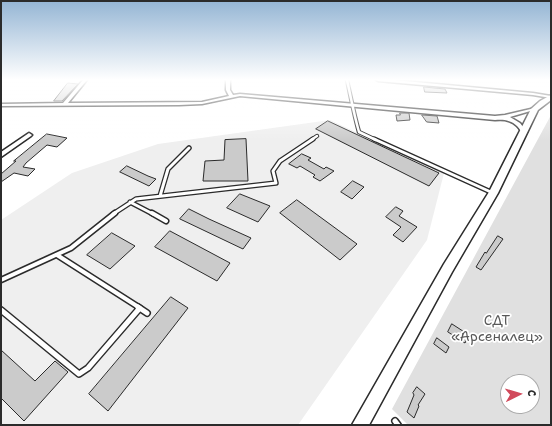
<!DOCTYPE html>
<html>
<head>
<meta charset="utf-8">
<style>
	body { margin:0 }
	#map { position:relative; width:552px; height:426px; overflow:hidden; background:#fff; font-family:"Shantell Sans",sans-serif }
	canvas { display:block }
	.frame { position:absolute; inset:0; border:2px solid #2b2b2b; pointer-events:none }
	.north { position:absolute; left:500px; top:374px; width:40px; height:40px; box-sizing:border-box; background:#fff; border:1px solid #aaa; border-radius:50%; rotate:85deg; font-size:11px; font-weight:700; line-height:16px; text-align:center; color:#2b2b2b }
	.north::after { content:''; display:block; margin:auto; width:14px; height:18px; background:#d1495b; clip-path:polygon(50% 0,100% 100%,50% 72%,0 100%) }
</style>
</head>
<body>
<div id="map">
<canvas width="552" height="426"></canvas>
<div class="frame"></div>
<div class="north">С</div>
</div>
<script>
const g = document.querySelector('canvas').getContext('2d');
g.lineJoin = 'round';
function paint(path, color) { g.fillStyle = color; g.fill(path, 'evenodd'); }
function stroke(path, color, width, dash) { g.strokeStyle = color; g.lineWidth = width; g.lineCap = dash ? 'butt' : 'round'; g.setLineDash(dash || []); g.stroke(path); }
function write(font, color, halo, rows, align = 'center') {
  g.font = font + ' "Shantell Sans",sans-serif'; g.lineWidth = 3.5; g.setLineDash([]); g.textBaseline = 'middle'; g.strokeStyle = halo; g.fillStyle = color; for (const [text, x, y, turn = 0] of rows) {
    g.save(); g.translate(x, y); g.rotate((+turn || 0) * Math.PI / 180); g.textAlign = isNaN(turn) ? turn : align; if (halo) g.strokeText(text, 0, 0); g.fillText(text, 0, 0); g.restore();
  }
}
const built = new Path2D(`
	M330 120 444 173 427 240 298 425H1V220L72 173 158 144Z`);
const green = new Path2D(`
	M551 115V425H408L392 409ZM508 382H532V406H508Z`);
const building = new Path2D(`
	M68 83 78 84 62 101H54Z
	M424 87 445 89 447 93 425 92Z
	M400 113H409L410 120 397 121 396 115H400Z
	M422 115 437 116 439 123 427 122Z
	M328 121 439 173 429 186 316 129Z
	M47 134 67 138 57 147 47 145 26 163 23 167 35 169 28 176 14 173 1 182V174L16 161H14Z
	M246 139 248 181H203L205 161 224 160 225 140Z
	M302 154 311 158 308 160 324 169 326 167 334 171 320 181 313 177 315 175 300 166 297 168 289 164Z
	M127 166 148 176 156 179 149 186 120 172Z
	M353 181 364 187 352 199 341 192Z
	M240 194 270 206 258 222 227 208Z
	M297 200 357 244 340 260 280 213Z
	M396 207 403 211 399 216 417 227 403 242 393 235 401 227 386 217Z
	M189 209 209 219 251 238 243 249 180 219Z
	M170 231 230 263 217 281 155 247Z
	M112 233 135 246 110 269 87 255Z
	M498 236 503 239 481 270 476 267 485 252 486 253Z
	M171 297 188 308 108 411 89 394Z
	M452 324 469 335 465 343 448 332Z
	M437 338 449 347 446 353 434 344Z
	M1 350 35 381 55 361 68 372 24 421 1 398Z
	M417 387 425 394 418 405 419 406 414 418 407 412 414 395 413 393Z`);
const laneFar3 = new Path2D(`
	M347 80C351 98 354 115 359 132L376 140
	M311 140 317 136`);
const laneFar2 = new Path2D(`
	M374 139 493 193
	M160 196 168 169 189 148
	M130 202 153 214
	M113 214 136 199 276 183 273 171 280 161 313 139`);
const laneFar1 = new Path2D(`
	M152 213 166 221
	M57 255 140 308
	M1 280 71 248 115 213`);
const lane = new Path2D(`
	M138 307 147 313
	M1 310 79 374 88 368 139 309
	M395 421 398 425`);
const street = new Path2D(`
	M83 80H87L68 103 202 102 229 96 226 90V80H230V90L233 95 240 94 495 116 505 115 535 108 537 109 510 117 520 123 527 132 524 134C521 132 520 129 517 126 511 120 503 119 495 120L240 96 202 104 179 105 1 106V104L63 103Z
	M376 80H394L533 93 551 96V98L533 95 378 81Z
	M29 133 32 135 31 136 1 157V152Z`);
const secondary = new Path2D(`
	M551 95V100L538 110 498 193 452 272 369 425H352L444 264 489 192 531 109 540 101Z`);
const nearParknames = [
	["СДТ",497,321],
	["«Арсеналец»",497,337]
];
paint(built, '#efefef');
paint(green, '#e0e0e0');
paint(building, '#cbcbcb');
stroke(building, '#2b2b2b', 1);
stroke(laneFar3, '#2b2b2b', 4.5);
stroke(laneFar2, '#2b2b2b', 5.5);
stroke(laneFar1, '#2b2b2b', 7);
stroke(lane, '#2b2b2b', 8);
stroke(street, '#2b2b2b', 3);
stroke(secondary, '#2b2b2b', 3);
stroke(laneFar3, '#fff', 2.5);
stroke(laneFar2, '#fff', 3);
stroke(laneFar1, '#fff', 4);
stroke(lane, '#fff', 5);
paint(street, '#fff');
paint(secondary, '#fff');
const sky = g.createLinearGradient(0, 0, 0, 140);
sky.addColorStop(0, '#94b5d4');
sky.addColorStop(0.57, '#fff');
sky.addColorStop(1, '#ffffff00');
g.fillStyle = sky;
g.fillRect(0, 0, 552, 140);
write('14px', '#585858', '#fff', nearParknames);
</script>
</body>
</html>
